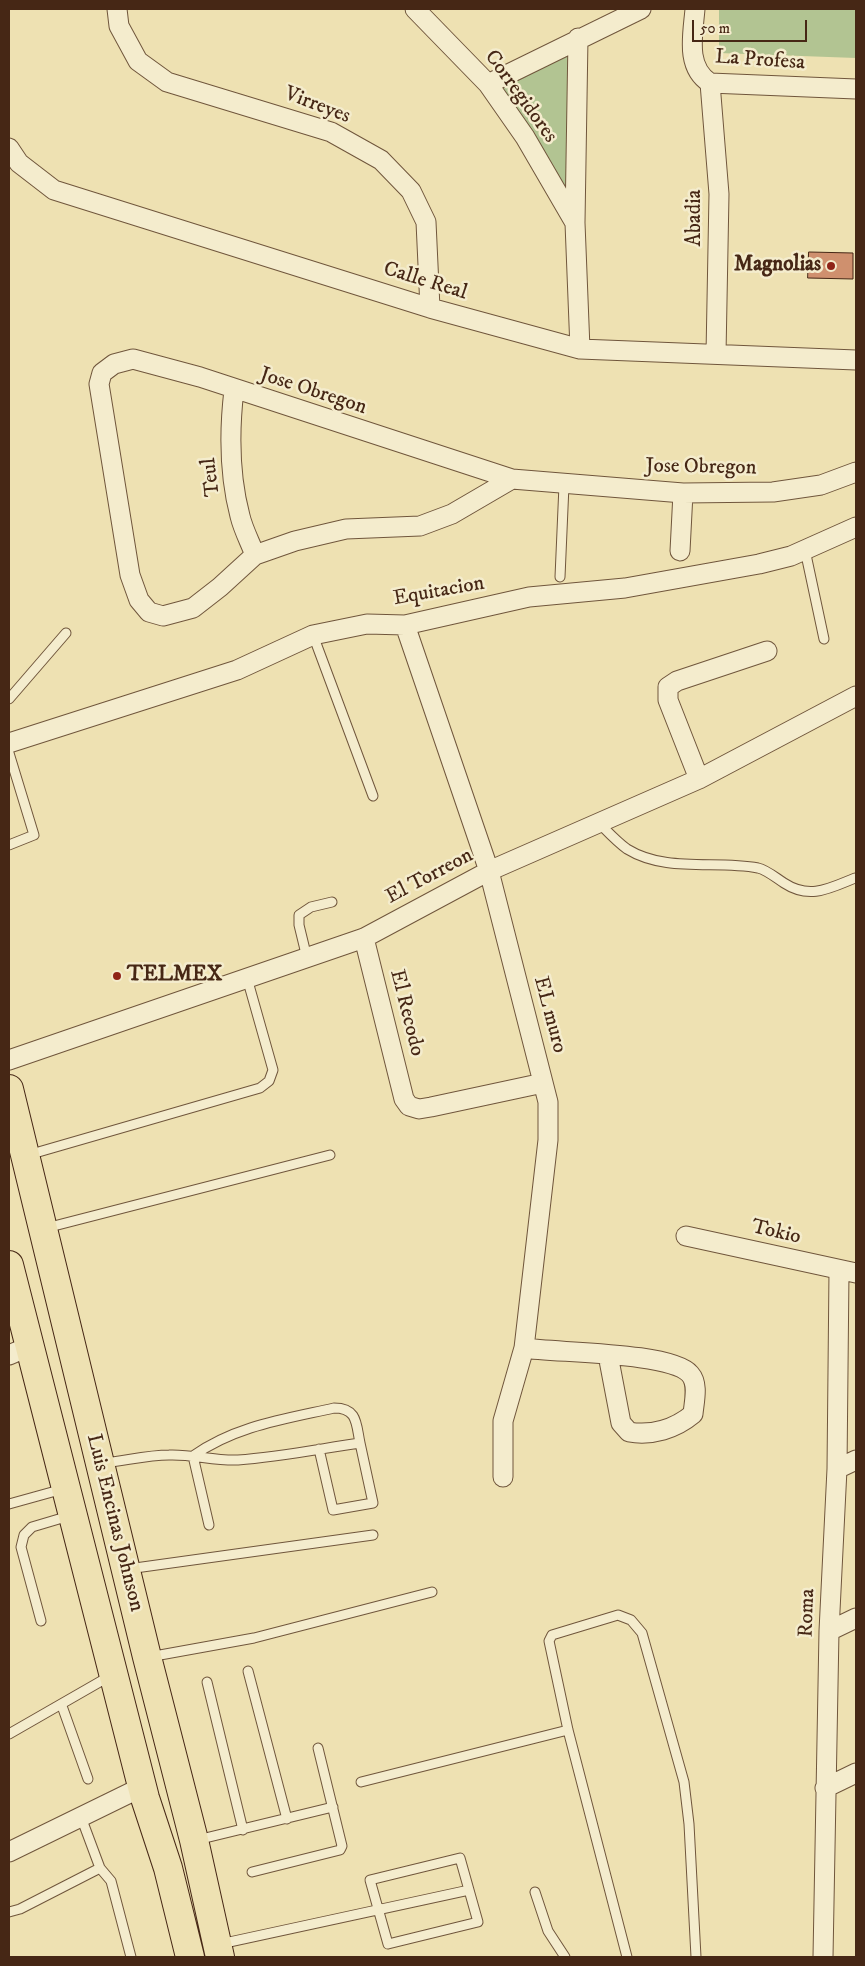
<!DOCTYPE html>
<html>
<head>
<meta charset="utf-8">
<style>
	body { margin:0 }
	#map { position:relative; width:865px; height:1966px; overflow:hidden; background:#eee1b2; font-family:"IM FELL DW Pica",serif }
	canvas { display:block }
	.frame { position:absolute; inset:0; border:10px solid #462715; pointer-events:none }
	.scale { position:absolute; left:692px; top:20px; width:115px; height:22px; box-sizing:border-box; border:2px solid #462715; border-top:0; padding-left:6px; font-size:15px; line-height:18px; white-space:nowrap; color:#462715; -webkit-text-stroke:4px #f4eccd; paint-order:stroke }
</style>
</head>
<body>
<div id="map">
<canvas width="865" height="1966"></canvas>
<div class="frame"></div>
<div class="scale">50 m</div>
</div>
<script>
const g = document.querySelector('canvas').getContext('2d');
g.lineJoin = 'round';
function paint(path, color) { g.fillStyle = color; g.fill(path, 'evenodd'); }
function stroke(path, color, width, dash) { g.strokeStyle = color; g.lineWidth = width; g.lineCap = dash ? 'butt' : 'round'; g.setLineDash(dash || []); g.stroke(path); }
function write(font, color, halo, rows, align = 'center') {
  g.font = font + ' "IM FELL DW Pica",serif'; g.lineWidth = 5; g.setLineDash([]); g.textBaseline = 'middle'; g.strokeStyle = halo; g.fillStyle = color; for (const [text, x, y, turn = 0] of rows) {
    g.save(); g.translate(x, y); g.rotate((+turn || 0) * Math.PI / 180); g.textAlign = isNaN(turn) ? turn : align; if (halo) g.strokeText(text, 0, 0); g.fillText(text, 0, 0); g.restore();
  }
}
const green = new Path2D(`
	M719 9H856V58L719 53Z
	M572 48 570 196 500 83Z`);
const building = new Path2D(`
	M809 252 853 253V279L808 278Z`);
const lane = new Path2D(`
	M805 550 824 639
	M560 577 564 485
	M313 635 373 796
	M9 699 66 633
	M9 753 34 835 9 845
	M599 823C607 831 617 842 627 849 666 873 715 860 758 868 767 870 776 878 784 883 810 900 830 888 855 878
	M307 958 299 925V915L311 907 332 902
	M28 1155 260 1088 269 1081 273 1070 247 978
	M46 1228 330 1155
	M104 1463C125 1461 147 1455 169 1455 192 1454 214 1461 238 1460 279 1457 319 1449 360 1443L373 1503 333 1510 319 1449
	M9 1504 63 1489
	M209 1525 193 1456C235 1426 285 1419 334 1408 358 1408 356 1424 360 1443
	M128 1569 373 1535
	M41 1621 21 1547 24 1535 32 1527 69 1516
	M149 1657 254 1638 432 1592
	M248 1671 287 1819
	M207 1682 243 1830
	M62 1706 88 1779
	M9 1734 110 1676
	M361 1782 568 1730
	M81 1817 100 1868 111 1881 131 1957
	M197 1840 333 1807
	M460 1858 478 1922 388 1944 370 1880Z
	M252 1872 340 1850 342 1846 318 1748
	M535 1892 548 1931 565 1957
	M9 1912 20 1909 100 1868
	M220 1944 469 1890
	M627 1957 568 1730 549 1641 552 1635 618 1615 631 1620 642 1633 684 1782 689 1824 696 1957`);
const street = new Path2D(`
	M117 9 119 26 138 61 167 82 331 132 381 160 411 191 426 222 430 308
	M415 9 488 84 525 137 575 223 580 349
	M695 9C693 34 685 67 710 83L856 89
	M710 83 719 194 716 354
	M488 84 641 9
	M9 148 19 163 54 190 430 308 580 349 856 360
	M575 222 578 38
	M234 390C229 432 229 474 240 516 243 529 250 542 255 555
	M512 479 200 377 133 359 114 364 102 373 99 384 130 575 139 600 149 612 163 616 193 608 220 587 255 555 295 541 346 529 420 526 452 514 512 479 683 493 773 492 821 485 856 472
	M680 551 683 493
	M405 625 489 871 548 1102V1140L524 1348C557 1353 671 1352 690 1374 699 1384 694 1402 693 1414 675 1429 652 1436 629 1432L621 1423 608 1355
	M9 743 237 670 313 635 367 624 405 625 529 597 625 588 759 564 791 556 856 527
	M699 779 668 700V687L677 681 767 651
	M364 938 404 1099 409 1106 419 1109 431 1107 543 1083
	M9 1060 364 938 489 871 699 779 856 696
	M686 1236 856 1273
	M9 1355 30 1346
	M837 1469 856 1460
	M503 1477V1421L524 1348
	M829 1631 856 1618
	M825 1788 856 1773
	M9 1852 142 1787
	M823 1957 829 1631 837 1469 839 1271`);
const primary = new Path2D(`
	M9 1089 147 1657 194 1840 220 1957
	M9 1265 145 1798 168 1868 190 1957`);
const markers = [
	[831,266,5,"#8f2418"],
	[117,976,5,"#8f2418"]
];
const streetNames = [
	["La Profesa",760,61,4],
	["Corregidores",520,97,54],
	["Virreyes",317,106,21],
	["Abadia",696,218,-90],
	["Calle Real",425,282,17],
	["Jose Obregon",313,392,18],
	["Jose Obregon",701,468,1],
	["Teul",212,477,-97],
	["Equitacion",439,592,-10],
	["El Torreon",430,877,-28],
	["El Recodo",406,1013,76],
	["EL muro",549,1015,75],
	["Tokio",776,1233,13],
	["Luis Encinas Johnson",114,1523,76],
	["Roma",808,1613,-88]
];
const poiNames = [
	["Magnolias",821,266],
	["TELMEX",127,976,"left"]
];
paint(green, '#b2c492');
paint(building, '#cf906e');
stroke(building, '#462715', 1);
stroke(lane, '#70563c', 11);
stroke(street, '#70563c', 21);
stroke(primary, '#462715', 30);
stroke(lane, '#f4eccd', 9);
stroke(street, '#f4eccd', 19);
stroke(primary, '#eee1b2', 28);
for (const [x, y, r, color] of markers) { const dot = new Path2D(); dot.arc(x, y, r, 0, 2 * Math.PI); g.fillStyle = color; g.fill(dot); stroke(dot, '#f4eccd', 2); }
write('21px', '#462715', '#f4eccd', streetNames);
write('bold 21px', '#462715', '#f4eccd', poiNames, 'right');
</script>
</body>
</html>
